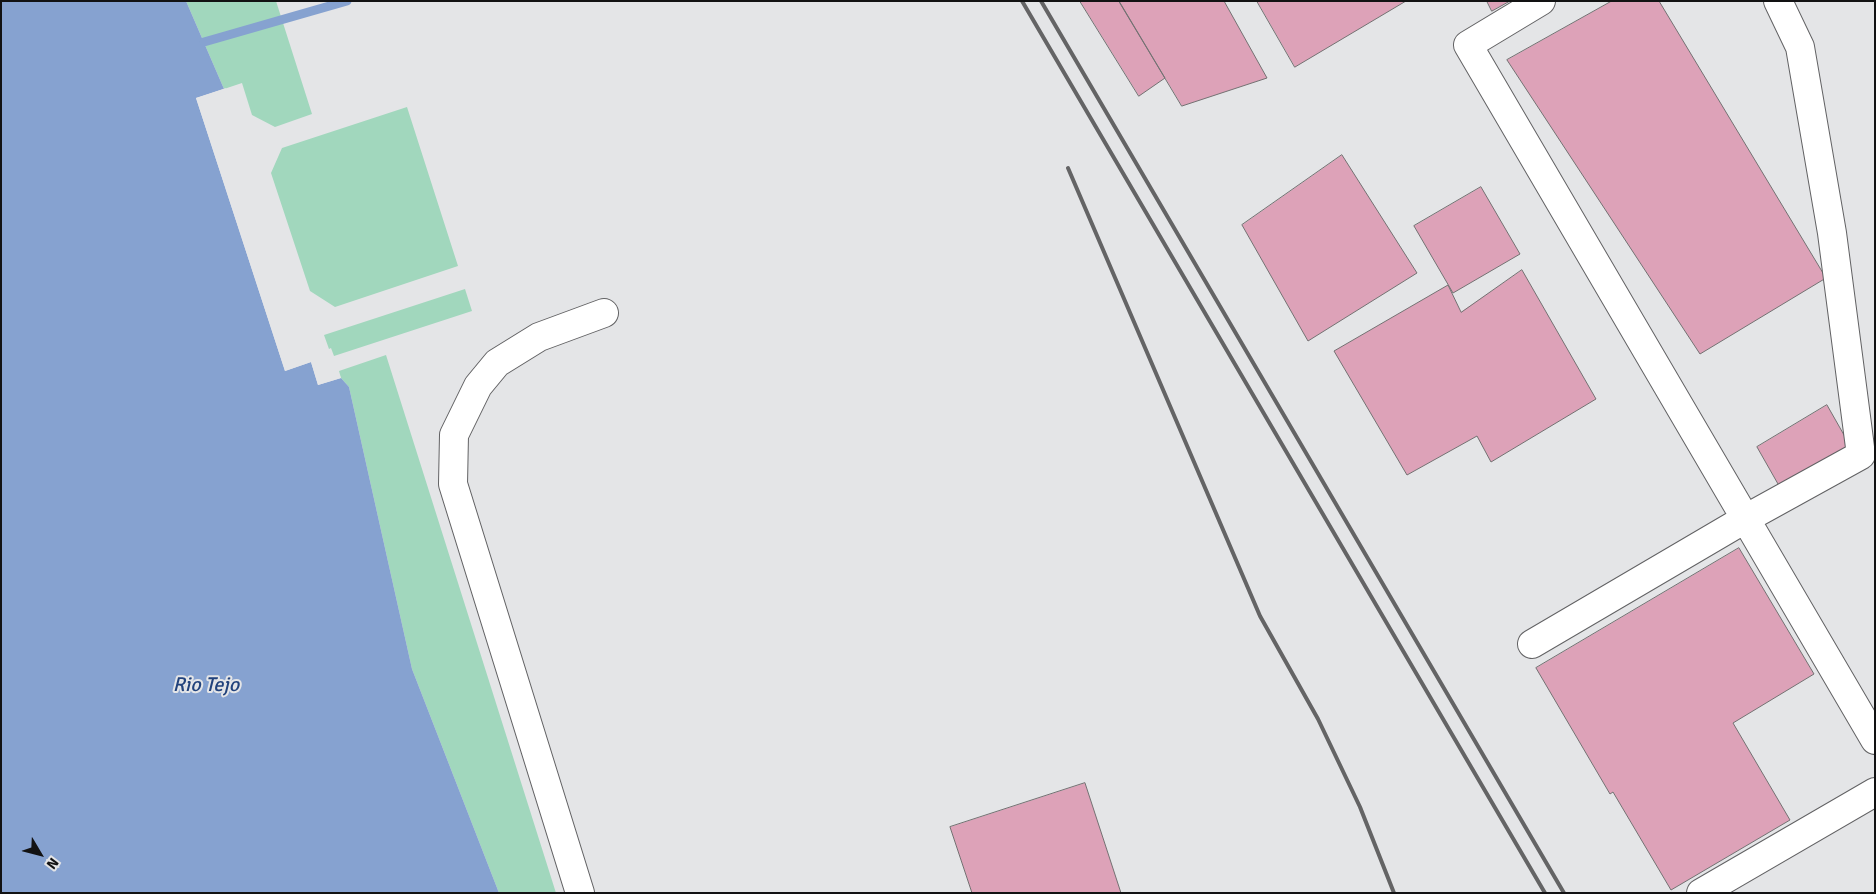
<!DOCTYPE html>
<html>
<head>
<meta charset="utf-8">
<style>
	body { margin:0 }
	#map { position:relative; width:1876px; height:894px; overflow:hidden; background:#e4e5e7; font-family:Signika,sans-serif }
	canvas { display:block }
	.frame { position:absolute; inset:0; border:2px solid #121213; pointer-events:none }
	.north { position:absolute; left:15px; top:829px; width:50px; height:50px; -webkit-text-stroke:4px #e4e5e7; paint-order:stroke; rotate:127deg; font-size:14px; font-weight:700; line-height:20px; text-align:center; color:#121213 }
	.north::after { content:''; display:block; margin:auto; width:18px; height:22px; background:#121213; clip-path:polygon(50% 0,100% 100%,50% 72%,0 100%) }
</style>
</head>
<body>
<div id="map">
<canvas width="1876" height="894"></canvas>
<div class="frame"></div>
<div class="north">N</div>
</div>
<script>
const g = document.querySelector('canvas').getContext('2d');
g.lineJoin = 'round';
function paint(path, color) { g.fillStyle = color; g.fill(path, 'evenodd'); }
function stroke(path, color, width, dash) { g.strokeStyle = color; g.lineWidth = width; g.lineCap = dash ? 'butt' : 'round'; g.setLineDash(dash || []); g.stroke(path); }
function write(font, color, halo, rows, align = 'center') {
  g.font = font + ' Signika,sans-serif'; g.lineWidth = 4; g.setLineDash([]); g.textBaseline = 'middle'; g.strokeStyle = halo; g.fillStyle = color; for (const [text, x, y, turn = 0] of rows) {
    g.save(); g.translate(x, y); g.rotate((+turn || 0) * Math.PI / 180); g.textAlign = isNaN(turn) ? turn : align; if (halo) g.strokeText(text, 0, 0); g.fillText(text, 0, 0); g.restore();
  }
}
const green = new Path2D(`
	M186 1H276L312 114 275 127 252 115 242 83 224 89Z
	M407 107 458 266 335 307 310 291 271 173 282 148Z
	M465 289 472 311 334 356 331 348 329 349 324 335Z
	M386 355 556 893H499L412 669 349 387 341 378 339 371Z`);
const water = new Path2D(`
	M1 1H186L224 89 196 98 285 371 311 362 318 385 341 378 349 387 412 669 499 893H1Z`);
const pier = new Path2D(`
	M226 88 225 91 199 100 286 368 311 360 320 382 340 376 341 378 318 385 311 362 285 371 196 98Z`);
const stream = new Path2D(`
	M204 42 347 1`);
const building = new Path2D(`
	M1080 1H1119L1165 78 1139 96Z
	M1119 1H1224L1267 78 1182 106Z
	M1257 1H1406L1295 67Z
	M1487 1H1510L1492 11Z
	M1612 1H1659L1826 278 1700 354 1507 60Z
	M1342 155 1417 273 1308 341 1242 225Z
	M1481 187 1520 254 1453 293 1414 226Z
	M1522 270 1596 399 1491 462 1477 436 1407 475 1334 351 1448 285 1461 312Z
	M1827 405 1852 449 1782 491 1757 447Z
	M1739 548 1814 674 1733 723 1790 820 1671 890 1613 792 1610 794 1536 668Z
	M1085 783 1121 893H972L950 827Z`);
const minor = new Path2D(`
	M1541 1 1468 45 1875 740
	M1532 644 1745 519 1861 455 1832 233 1800 47 1778 1
	M580 893 453 484 454 435 478 386 497 363 539 337 604 313
	M1701 893 1875 792`);
const rail = new Path2D(`
	M1022 1 1545 893
	M1041 1 1564 893
	M1068 168 1260 616 1318 719 1360 807 1394 893`);
const waterNames = [
	["Rio Tejo",206,686]
];
paint(green, '#a1d7bd');
paint(water, '#86a2d0');
paint(pier, '#e4e5e7');
stroke(stream, '#86a2d0', 9);
paint(building, '#dda2b8');
stroke(building, '#737172', 1);
stroke(minor, '#626264', 30);
stroke(minor, '#fff', 28);
stroke(rail, '#646465', 4);
write('italic 20px', '#21427c', '#e4e5e7', waterNames);
</script>
</body>
</html>
